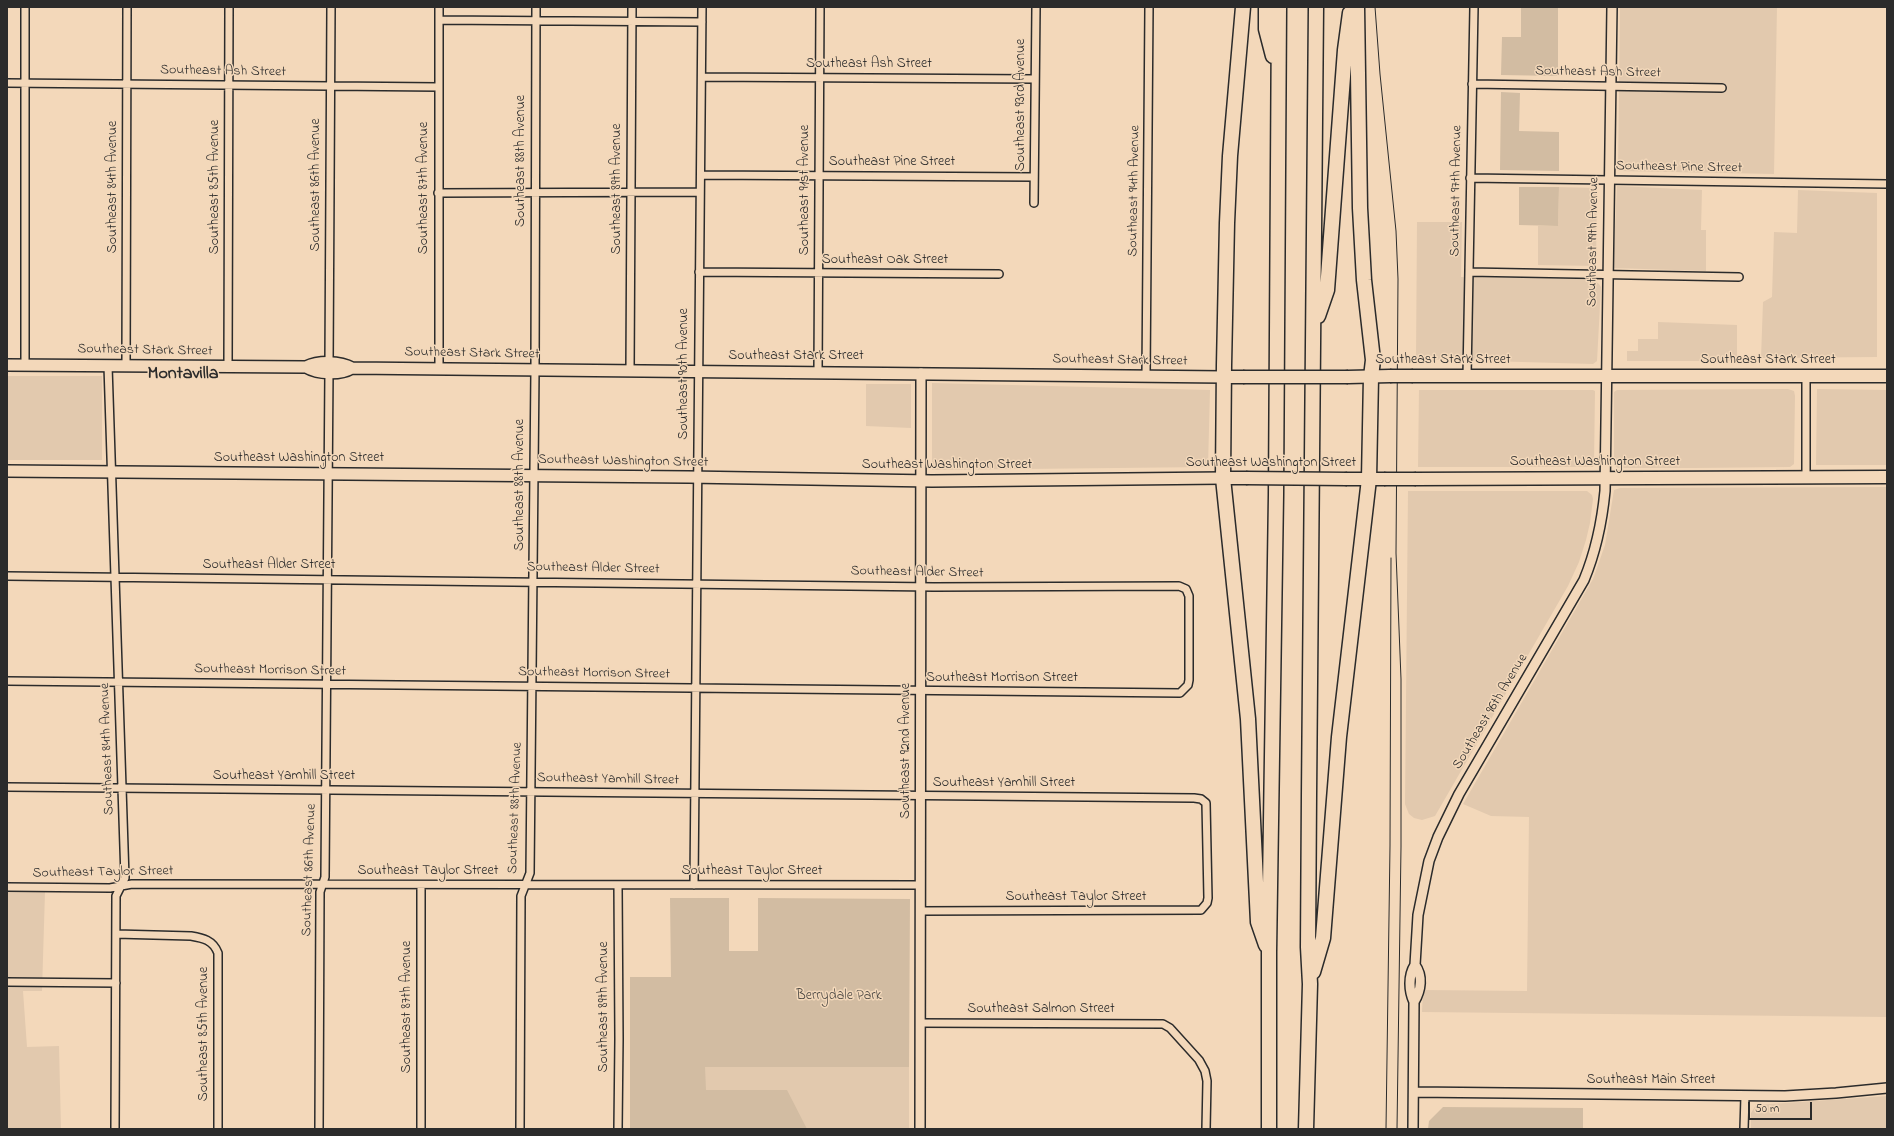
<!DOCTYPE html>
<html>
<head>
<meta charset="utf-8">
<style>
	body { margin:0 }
	#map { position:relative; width:1894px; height:1136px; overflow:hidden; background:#f3d8ba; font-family:"Indie Flower",sans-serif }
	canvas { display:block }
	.frame { position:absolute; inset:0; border:8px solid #2b2b2b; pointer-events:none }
	.scale { position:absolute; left:1748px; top:1102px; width:64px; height:18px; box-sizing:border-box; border:2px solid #2b2b2b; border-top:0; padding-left:5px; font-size:12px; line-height:14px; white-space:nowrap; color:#2b2b2b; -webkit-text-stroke:3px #f3d8ba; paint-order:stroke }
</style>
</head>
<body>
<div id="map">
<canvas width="1894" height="1136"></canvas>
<div class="frame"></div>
<div class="scale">50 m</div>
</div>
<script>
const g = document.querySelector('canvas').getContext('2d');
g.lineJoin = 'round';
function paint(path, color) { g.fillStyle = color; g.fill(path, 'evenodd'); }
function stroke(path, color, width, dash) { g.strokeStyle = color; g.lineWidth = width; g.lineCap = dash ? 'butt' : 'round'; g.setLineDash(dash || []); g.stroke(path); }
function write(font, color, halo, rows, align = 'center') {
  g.font = font + ' "Indie Flower",sans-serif'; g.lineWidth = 3; g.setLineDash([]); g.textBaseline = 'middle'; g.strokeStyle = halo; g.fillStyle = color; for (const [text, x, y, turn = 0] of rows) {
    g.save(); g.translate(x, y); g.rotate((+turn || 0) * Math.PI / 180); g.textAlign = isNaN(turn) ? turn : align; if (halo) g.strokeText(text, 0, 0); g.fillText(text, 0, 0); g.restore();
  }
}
const built = new Path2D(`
	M1620 7H1777L1774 174 1618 171Z
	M1617 186 1702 190 1701 230H1706V271L1613 268Z
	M1559 187 1597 188 1596 266 1538 265V226H1558Z
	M1798 190 1877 193V357L1761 358 1763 302 1772 297 1774 232 1797 233Z
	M1417 222H1462L1461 277 1578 279 1595 281 1599 284 1601 287 1597 361 1593 364 1416 359Z
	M1658 322 1737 325V361H1627V351H1638V339H1658Z
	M7 376H102V460H7Z
	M932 383 1210 390 1208 467 932 470Z
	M866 384H911V428L866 426Z
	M1788 389 1794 391 1795 396 1794 464 1790 467 1693 468H1618L1615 466 1614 463V392L1617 390Z
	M1817 389 1887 390V465H1816Z
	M1419 390H1593L1595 391 1594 465 1593 467H1418Z
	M1887 487V1017L1422 1012 1423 990 1527 991 1529 817 1491 816 1463 804 1593 579 1605 545 1614 490 1620 488Z
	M1408 491H1587L1592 495 1593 499 1590 523 1586 540 1579 562 1568 586 1435 816 1422 820 1414 818 1409 814 1405 804Z
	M7 892H45L42 991H23L27 1047 59 1046 61 1129H7Z
	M630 1067H909V1129H630Z
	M1887 1096V1129H1751V1113L1756 1105Z`);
const green = new Path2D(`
	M1521 7H1558V76L1501 75 1502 37H1521Z
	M1501 92 1520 93 1519 131 1559 132V171L1500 170Z
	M1519 187H1559L1558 226 1519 225Z
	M670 898H729V951H758V898L910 899 909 1067H705L706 1090H787L807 1129H630V977H671Z
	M1443 1107 1583 1108V1129H1428L1429 1121Z`);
const minor = new Path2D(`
	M439 20 702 22
	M702 77 1035 79
	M7 83 438 87
	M1472 84 1722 88
	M701 175 1034 177
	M1470 178 1887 184
	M438 193 700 192
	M1034 203 1036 7
	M699 272 999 274
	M1469 272 1739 277
	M329 364 331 7
	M25 365V7
	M108 366 125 878 116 896 115 1129
	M126 366 127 7
	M228 367 229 7
	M439 369V7
	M630 371 632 7
	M818 373 820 7
	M1146 376 1149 7
	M1467 376 1474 7
	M1806 376V477
	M7 576 934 587 1179 586 1186 589 1189 596V680L1188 685 1180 693 7 681
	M7 787 1194 798 1201 799 1206 803 1208 898 1207 903 1201 910 920 911
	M618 885 619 1039 618 1129
	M694 885 702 7
	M7 887 110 888 132 884 920 885
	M116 934 191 936C203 938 213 940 218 953V1129
	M7 982 116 983
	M920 1023 1163 1024 1170 1028 1199 1060 1205 1071 1207 1081 1206 1129
	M319 1129 320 892 325 877 329 371
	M421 1129V885
	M520 1129 521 896 530 873 535 370 536 7
	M1744 1129 1745 1096`);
const tertiary = new Path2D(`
	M1414 1002C1421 990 1423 976 1415 965
	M1414 1092 1785 1096 1836 1093 1887 1088
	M920 1129 921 373
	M1413 1129 1414 1002C1409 991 1408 976 1415 965L1418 915 1429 861 1438 837 1459 794 1584 580C1596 551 1602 522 1605 491L1612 7`);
const secondary = new Path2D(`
	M7 365 306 367C318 361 340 361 352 368L1224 377
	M306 367C318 374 340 375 352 368
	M7 471 688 477 932 481 1223 478`);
const primary = new Path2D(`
	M1413 376H1887
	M1224 377H1243
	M1348 377 1390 376
	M1223 478H1246
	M1347 479H1384
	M1416 479 1887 477`);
const motorway = new Path2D(`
	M1243 7 1230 156 1227 223 1224 365 1223 478 1248 719 1258 922 1266 945
	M1266 7V29L1273 56
	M1318 316 1327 290 1345 50 1350 13
	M1313 972 1323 938 1339 737 1369 479 1371 377 1373 360 1364 280 1360 208 1357 7
	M1269 1129V952L1276 495 1279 7
	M1306 1129 1310 984 1308 947 1309 795 1316 7`);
const tram = new Path2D(`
	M1375 7 1380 74 1396 231 1398 279 1396 553 1401 679V847L1397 1129
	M1386 1129 1390 846 1391 558`);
const primaryBridge = new Path2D(`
	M1390 376H1413
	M1243 377H1348
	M1246 478 1347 479
	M1384 479H1416`);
const streetNames = [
	["Southeast Ash Street",869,65],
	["Southeast Ash Street",223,72,1],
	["Southeast Ash Street",1598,73,1],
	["Southeast 93rd Avenue",1022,105,-90],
	["Southeast 88th Avenue",522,161,-90],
	["Southeast Pine Street",892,163],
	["Southeast Pine Street",1679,168,1],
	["Southeast 86th Avenue",317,185,-90],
	["Southeast 84th Avenue",114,187,-90],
	["Southeast 85th Avenue",216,187,-90],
	["Southeast 87th Avenue",425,188,-90],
	["Southeast 89th Avenue",618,189,-90],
	["Southeast 91st Avenue",806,190,-90],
	["Southeast 94th Avenue",1135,191,-89],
	["Southeast 97th Avenue",1457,191,-89],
	["Southeast 99th Avenue",1594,242,-89],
	["Southeast Oak Street",885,261],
	["Southeast Stark Street",145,351,1],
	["Southeast Stark Street",472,354,1],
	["Southeast Stark Street",796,357],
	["Southeast Stark Street",1120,361,1],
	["Southeast Stark Street",1443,361],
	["Southeast Stark Street",1768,361],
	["Southeast 90th Avenue",685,374,-90],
	["Southeast Washington Street",299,459],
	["Southeast Washington Street",623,462,1],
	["Southeast Washington Street",1595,463],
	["Southeast Washington Street",1271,464],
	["Southeast Washington Street",947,466],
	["Southeast 88th Avenue",521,485,-90],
	["Southeast Alder Street",269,566],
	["Southeast Alder Street",593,569,1],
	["Southeast Alder Street",917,573,1],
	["Southeast Morrison Street",270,671,1],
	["Southeast Morrison Street",594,674,1],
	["Southeast Morrison Street",1002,679],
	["Southeast 96th Avenue",1491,712,-59],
	["Southeast 84th Avenue",108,749,-92],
	["Southeast 92nd Avenue",907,751,-90],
	["Southeast Yamhill Street",284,777],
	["Southeast Yamhill Street",608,780,1],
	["Southeast Yamhill Street",1004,784],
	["Southeast 88th Avenue",516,808,-88],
	["Southeast 86th Avenue",310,870,-88],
	["Southeast Taylor Street",428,872],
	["Southeast Taylor Street",752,872],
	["Southeast Taylor Street",103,873,-1],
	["Southeast Taylor Street",1076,898],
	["Southeast 87th Avenue",408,1007,-90],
	["Southeast 89th Avenue",605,1007,-90],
	["Southeast Salmon Street",1041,1010],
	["Southeast 85th Avenue",205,1034,-90],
	["Southeast Main Street",1651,1081]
];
const parkNames = [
	["Berrydale Park",839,997]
];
const districtNames = [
	["Montavilla",183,375]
];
paint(built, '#e2c9ae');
paint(green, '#d2bca2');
stroke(minor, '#2b2b2b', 10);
stroke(tertiary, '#2b2b2b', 12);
stroke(secondary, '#2b2b2b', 14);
stroke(primary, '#2b2b2b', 15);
stroke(motorway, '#2b2b2b', 17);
stroke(minor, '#f3d8ba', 7);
stroke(tertiary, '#f3d8ba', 9);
stroke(secondary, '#f3d8ba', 11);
stroke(primary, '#f3d8ba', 12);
stroke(motorway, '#f3d8ba', 14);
stroke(tram, '#2b2b2b', 1);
stroke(primaryBridge, '#2b2b2b', 15, []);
stroke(primaryBridge, '#f3d8ba', 12);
write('14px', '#2b2b2b', '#f3d8ba', streetNames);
write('14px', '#4c4843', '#f3d8ba', parkNames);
write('bold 18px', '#2b2b2b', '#f3d8ba', districtNames);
</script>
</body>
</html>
